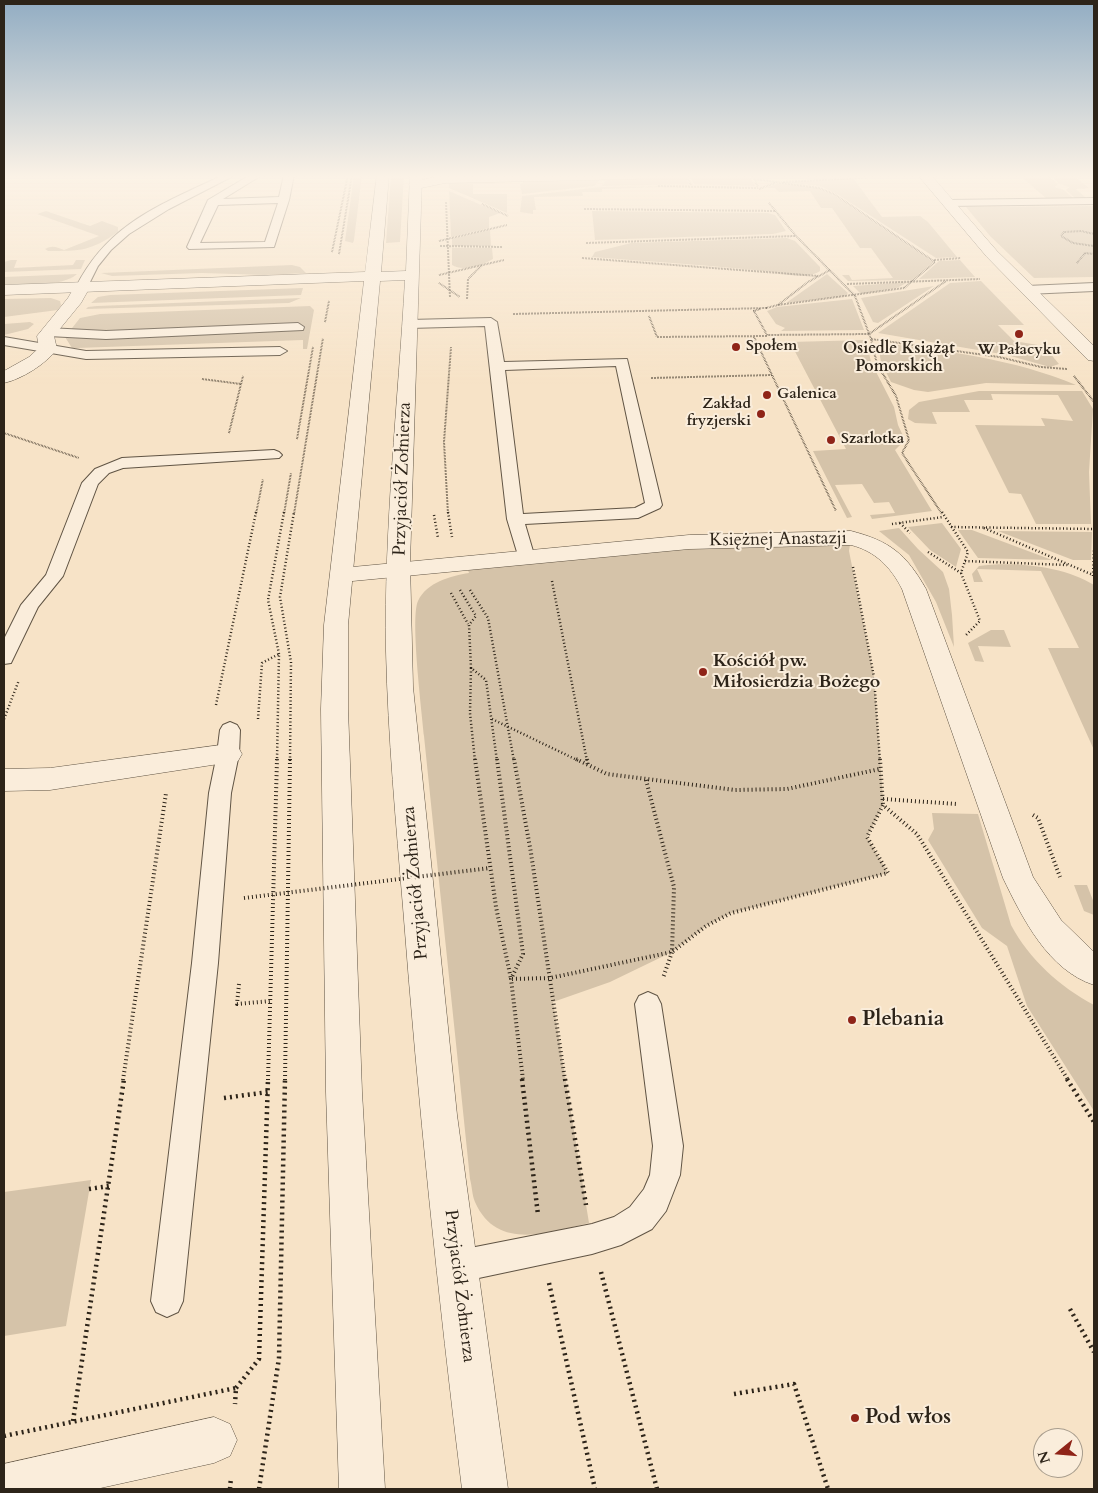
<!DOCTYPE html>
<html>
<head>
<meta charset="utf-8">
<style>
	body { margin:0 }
	#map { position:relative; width:1098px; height:1493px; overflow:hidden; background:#f7e3c7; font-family:Cardo,serif }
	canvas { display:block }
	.frame { position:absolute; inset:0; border:5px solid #2d2419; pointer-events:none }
	.north { position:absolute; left:1033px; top:1428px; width:50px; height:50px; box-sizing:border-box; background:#faeddb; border:1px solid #a89d8d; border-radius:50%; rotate:253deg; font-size:14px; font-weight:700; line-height:20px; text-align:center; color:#2d2419 }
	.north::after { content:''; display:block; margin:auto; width:18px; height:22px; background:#8f2418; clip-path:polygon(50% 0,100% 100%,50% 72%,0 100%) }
</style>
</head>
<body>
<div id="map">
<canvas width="1098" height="1493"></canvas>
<div class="frame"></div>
<div class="north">N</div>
</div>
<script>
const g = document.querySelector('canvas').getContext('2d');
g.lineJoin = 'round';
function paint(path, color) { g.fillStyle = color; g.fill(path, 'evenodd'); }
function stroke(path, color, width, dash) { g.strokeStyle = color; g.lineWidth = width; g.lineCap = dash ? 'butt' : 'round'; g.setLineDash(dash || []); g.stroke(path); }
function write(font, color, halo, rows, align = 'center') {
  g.font = font + ' Cardo,serif'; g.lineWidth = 4; g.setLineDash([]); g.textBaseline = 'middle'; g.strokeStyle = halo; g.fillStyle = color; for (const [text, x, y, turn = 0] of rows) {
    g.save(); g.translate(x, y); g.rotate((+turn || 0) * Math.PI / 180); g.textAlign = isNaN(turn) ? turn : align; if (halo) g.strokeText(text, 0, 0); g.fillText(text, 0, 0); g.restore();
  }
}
const green = new Path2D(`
	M354 175H362L354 240 353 243 345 241Z
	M391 175H404L400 242 386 243Z
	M685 175 689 184 602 186 609 177Z
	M690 175H749L755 186 694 184Z
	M1019 175H1047L1058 184 1055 187 1064 190 1074 199H1047Z
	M1051 176H1074L1089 188 1076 189 1087 199H1076L1066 190 1069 187 1060 184Z
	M853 178 882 217 920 216 928 222 957 257 936 258 837 194 820 186 786 182Z
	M601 179 594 186 522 194 520 184 525 181Z
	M495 180V184H473V194H507V213L449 188V181Z
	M779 183 817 188 832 194 933 262 912 280 848 281 842 275H849L852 280 893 278 871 248H860L832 208H821L810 191 779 192 775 188H766Z
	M687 186 602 189V192H582L583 196 534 197 536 210H533V214L520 212 522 196 601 187Z
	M449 191 500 213 489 217V228L451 237Z
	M1094 206V277L1034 278 990 236 966 207Z
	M46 211 90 226 102 221 118 227V232C91 251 81 251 48 251L45 249C52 245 57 247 64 250L99 236 37 214Z
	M592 211 768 213 775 215 786 231 773 234 595 240Z
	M490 230 491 246H452V239Z
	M787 238 795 241 820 267V271C807 280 786 274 771 272 712 265 652 262 592 257L595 252 631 243Z
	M452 248H492L493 259C483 265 463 272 452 265Z
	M11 260H17L14 268 73 265 76 260H85L81 269 4 272V262Z
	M960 260 975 277 919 279 939 261Z
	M292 265 300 267 306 273 265 275 202 273 112 276 101 273Z
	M77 274C64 287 22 284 4 284V277Z
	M827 274 848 293 845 296 786 303Z
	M981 281 1024 325H998L1014 341 1044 346 1059 364 1050 367 1007 355 878 333 950 283Z
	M908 282 897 288 861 294 853 286Z
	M934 286 878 323 873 322 861 298Z
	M303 288 301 295 91 303 98 297 110 295Z
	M51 298 60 301 61 305 58 310 4 317V299Z
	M301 298 289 303 86 309 88 307 97 306Z
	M852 299 864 330 781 331 785 328 776 324 767 311 777 307Z
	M310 306 314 310 307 349H303V340L77 348H72L65 337 80 318 100 314Z
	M30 322 34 324 28 329 4 335V324Z
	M866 340 871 362 894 407 898 425 905 440 895 450 932 511 872 519 870 515 895 513 889 502 874 503 862 484 835 485 852 517 847 518 813 451 846 449 790 342Z
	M882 343C948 351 1014 359 1076 385L986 383 928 392 914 390 891 382 881 362 878 344Z
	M979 391H1082L1093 409 1089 472 1091 524H1036L1021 494 1009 493 975 425 1045 426 1041 418 1073 421 1058 395 991 394 993 400H964L970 412H932L937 424 915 423 908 419 909 410 919 402Z
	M942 523 961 549 956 567 930 550 908 527Z
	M899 528 918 549 943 572 949 589 952 615 954 647 936 602 909 555 879 531Z
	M958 530H972L1052 560 978 558Z
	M998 531 1092 532 1091 560H1073Z
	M851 538 849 551 874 677 883 799V805L867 837 888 873 731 913 706 926 672 952 610 982 553 1002 589 1223C550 1232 497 1252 475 1202 472 1195 472 1186 470 1179 455 1031 439 884 424 736 422 712 410 618 418 601 427 582 451 576 469 573L466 564Z
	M979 566C1014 561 1064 566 1094 585V750L1048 648H1079L1041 571 977 569 983 582H974L972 574Z
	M991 630H1004L1011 647 978 646 984 662 975 661 968 643Z
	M932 813 978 814 1011 925C1029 959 1060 987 1094 1005V1111L1027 1006 1007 946 982 928 928 840 934 829Z
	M1074 885H1087L1094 903V915L1084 911Z
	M91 1180 66 1326 4 1336V1192Z`);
const pathFar3 = new Path2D(`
	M686 175 691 185
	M752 175 758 187
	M754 179 819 188 834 194 935 262 904 288 778 305 808 282 830 270
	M783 182 899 176
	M658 186 758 188
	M759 189 775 183
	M446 202 450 298
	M769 203 796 236 855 296 871 339 877 364 896 396 909 440 902 453 942 514
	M482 204 508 216
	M584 209 776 211
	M1094 234 1081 231 1064 232 1061 236 1073 243 1094 246
	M439 241 507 225
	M586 243 795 236
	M440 246 502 247
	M332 252 348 175
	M339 254 352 175
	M582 258 818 276
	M934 260 961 258
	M1077 263 1085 253 1094 254
	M439 275 504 260
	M439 283 460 297
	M847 284 980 279
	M467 299 468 279 482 265
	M766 308 778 305
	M760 309 754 311 767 335 869 334 946 281
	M513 314 767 308
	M649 316 657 337 767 336
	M325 322 329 301
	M754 337 772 375
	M871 339 999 357 1041 367 1067 369
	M1074 376 1094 402
	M651 378 772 375 836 511
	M202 379 241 384
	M4 433 79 458
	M229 433 243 376
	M297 439 313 347
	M256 514 263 479
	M284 514 291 473
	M294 514 323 338
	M448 514 444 442 451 347`);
const pathFar2 = new Path2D(`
	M448 512 452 537
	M942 512 968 552 961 573 980 621 965 636
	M434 515 438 538
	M900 523 910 533
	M892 524 943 517
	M951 527 1094 529
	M984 528 1093 575
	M928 552 961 573
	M965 561 1067 565
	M853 567 874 677 880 761
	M1093 576 1094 549
	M552 581 587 761
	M460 590 476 616 469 625 471 668 486 680 497 761
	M470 590 488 618 514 761
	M451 593 468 624
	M279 654 268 600 284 512
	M471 668 470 713 475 761
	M216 705 256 512
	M4 719 19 680
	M258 719 262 663 279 654 277 761
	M492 719 579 761
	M290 761 291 662 280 597 294 512`);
const pathFar1 = new Path2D(`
	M475 759 496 907 511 979 550 978 672 952 706 926 731 913 888 873 867 837 883 805 917 834 1068 1080
	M497 759 523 954 511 979 523 1080
	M514 759 531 853 565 1080
	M576 759 607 774 735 790 787 789 880 769
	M587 759 588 766
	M880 759 883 805
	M646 780 674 887 672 952 663 978
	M883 799 957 804
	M1033 815 1038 818 1060 877
	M239 984 237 1004 271 1001
	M123 1080 166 793
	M268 1080 277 759
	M285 1080 290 759`);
const path = new Path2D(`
	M522 1079 538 1215
	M565 1079 586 1205
	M1067 1079 1094 1122
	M224 1098 268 1092
	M89 1189 109 1186
	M601 1272 657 1489
	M549 1283 595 1489
	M1070 1309 1094 1352
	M236 1388 259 1359 268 1079
	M734 1394 794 1384 828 1489
	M73 1421 124 1079
	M4 1436 236 1388 235 1404
	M230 1489 231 1477
	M259 1489 279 1358 285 1079`);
const service = new Path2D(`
	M223 175H235L169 209 129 234 111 250 98 266 86 290H78L76 287C109 222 161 205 223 175Z
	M250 175H262L223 199 279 197 284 175H294L289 200 274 247 189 249 187 247 208 200ZM278 203 265 242 200 243 218 205Z
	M1094 198V204L948 206 943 203 948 200Z
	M1094 283V291L1027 294 1021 290 1027 286Z
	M491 318 497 322 504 362 627 359 662 505 660 508 638 518 525 524 535 558 532 562H520L507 519 485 326 409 328 403 324 409 320ZM616 366 645 503 635 508 523 514 505 370Z
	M298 323 304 327 303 330 106 339 48 336 41 332 48 328 106 331Z
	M4 337 86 351 280 347 287 351 280 355 86 359 4 345Z
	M274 450 279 452 282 455 279 458 123 468 109 473 98 484 63 576 38 607 11 663 4 664V639L21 605 46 575 82 483 95 469 122 458Z
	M230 722 237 725 240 730 239 754 231 793 218 963 183 1301 178 1312 167 1317 156 1312 151 1301 192 963 209 793 217 754 220 730 223 725Z
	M648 992 657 996 661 1004 683 1146 680 1175 666 1211 652 1229 621 1245 592 1254 455 1283 444 1278 439 1267 444 1256 455 1251 592 1224 614 1217 630 1207 644 1189 650 1175 653 1146 635 1004 639 996Z`);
const minor = new Path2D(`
	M445 175H642L636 179 445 183 416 189 409 185 411 182Z
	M918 175H931L997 251 1094 346V361L1088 360 987 257Z
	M82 282 90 287 81 303 54 336 57 349C46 364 22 379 4 383V371L29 357 39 348 37 336 68 298 76 284Z
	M851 531C890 541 906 554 926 589L1033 877 1061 920 1094 952V985C1048 970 1023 919 1003 878L902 589C891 567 875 551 851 545L689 549 342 582 334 580 330 575 334 570 342 568 689 535Z
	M228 744 238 747 242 754 238 761 50 790 4 791V769L50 768Z
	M214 1417 230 1424 237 1440 230 1456 214 1463 96 1489H4V1464Z`);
const tertiary = new Path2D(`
	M377 175H389L381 272 406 271 410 175H422L410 563 413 687 457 1115 508 1489H462C438 1295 418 1101 403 907 396 822 388 737 386 651 384 527 398 404 405 280L380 281 348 625V709L362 1092 385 1489H339L326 1092 321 709 324 625 364 281 4 295V285L365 272Z`);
const pathBridge = new Path2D(`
	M244 898 490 868`);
const markers = [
	[1019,334,5,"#8f2418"],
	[736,347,5,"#8f2418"],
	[767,395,5,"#8f2418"],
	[761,414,5,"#8f2418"],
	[831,440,5,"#8f2418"],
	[703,672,5,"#8f2418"],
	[852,1020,5,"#8f2418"],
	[855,1418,5,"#8f2418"]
];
const farPoinames = [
	["Społem",746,347],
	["W Pałacyku",1019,351,"center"],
	["Galenica",777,395],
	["Zakład",751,405,"right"],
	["fryzjerski",751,422,"right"],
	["Szarlotka",841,440]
];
const farNeighbourhoodnames = [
	["Osiedle Książąt",899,349],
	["Pomorskich",899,367]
];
const streetNames = [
	["Przyjaciół Żołnierza",403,479,-88],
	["Księżnej Anastazji",778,540,-1],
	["Przyjaciół Żołnierza",416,883,-95],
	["Przyjaciół Żołnierza",459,1286,83]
];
const poiNames = [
	["Kościół pw.",713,662],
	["Miłosierdzia Bożego",713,683]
];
const nearPoinames = [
	["Plebania",862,1020],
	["Pod włos",865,1418]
];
paint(green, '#d5c3a9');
stroke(service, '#605444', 2);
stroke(minor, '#605444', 1);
stroke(tertiary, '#605444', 1);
stroke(pathFar3, '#2d2419', 2, [0.5, 1]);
stroke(pathFar2, '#2d2419', 2.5, [1, 2.5]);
stroke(pathFar1, '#2d2419', 4, [1, 3]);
stroke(path, '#2d2419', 4.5, [2, 4]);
paint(service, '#faeddb');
paint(minor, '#faeddb');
paint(tertiary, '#faeddb');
stroke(pathBridge, '#2d2419', 4, [1, 3]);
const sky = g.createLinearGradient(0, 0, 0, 384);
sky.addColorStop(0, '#92adc3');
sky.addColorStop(0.46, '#fbf2e6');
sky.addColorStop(1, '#fbf2e600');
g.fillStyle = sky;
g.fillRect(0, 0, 1098, 384);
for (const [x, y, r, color] of markers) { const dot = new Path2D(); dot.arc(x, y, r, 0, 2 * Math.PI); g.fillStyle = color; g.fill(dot); stroke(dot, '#faeddb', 2); }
write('bold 15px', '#2d2419', '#faeddb', farPoinames, 'left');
write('bold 16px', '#2d2419', '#faeddb', farNeighbourhoodnames);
write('18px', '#2d2419', '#faeddb', streetNames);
write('bold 18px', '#2d2419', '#faeddb', poiNames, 'left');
write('bold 21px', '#2d2419', '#faeddb', nearPoinames, 'left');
</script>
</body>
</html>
